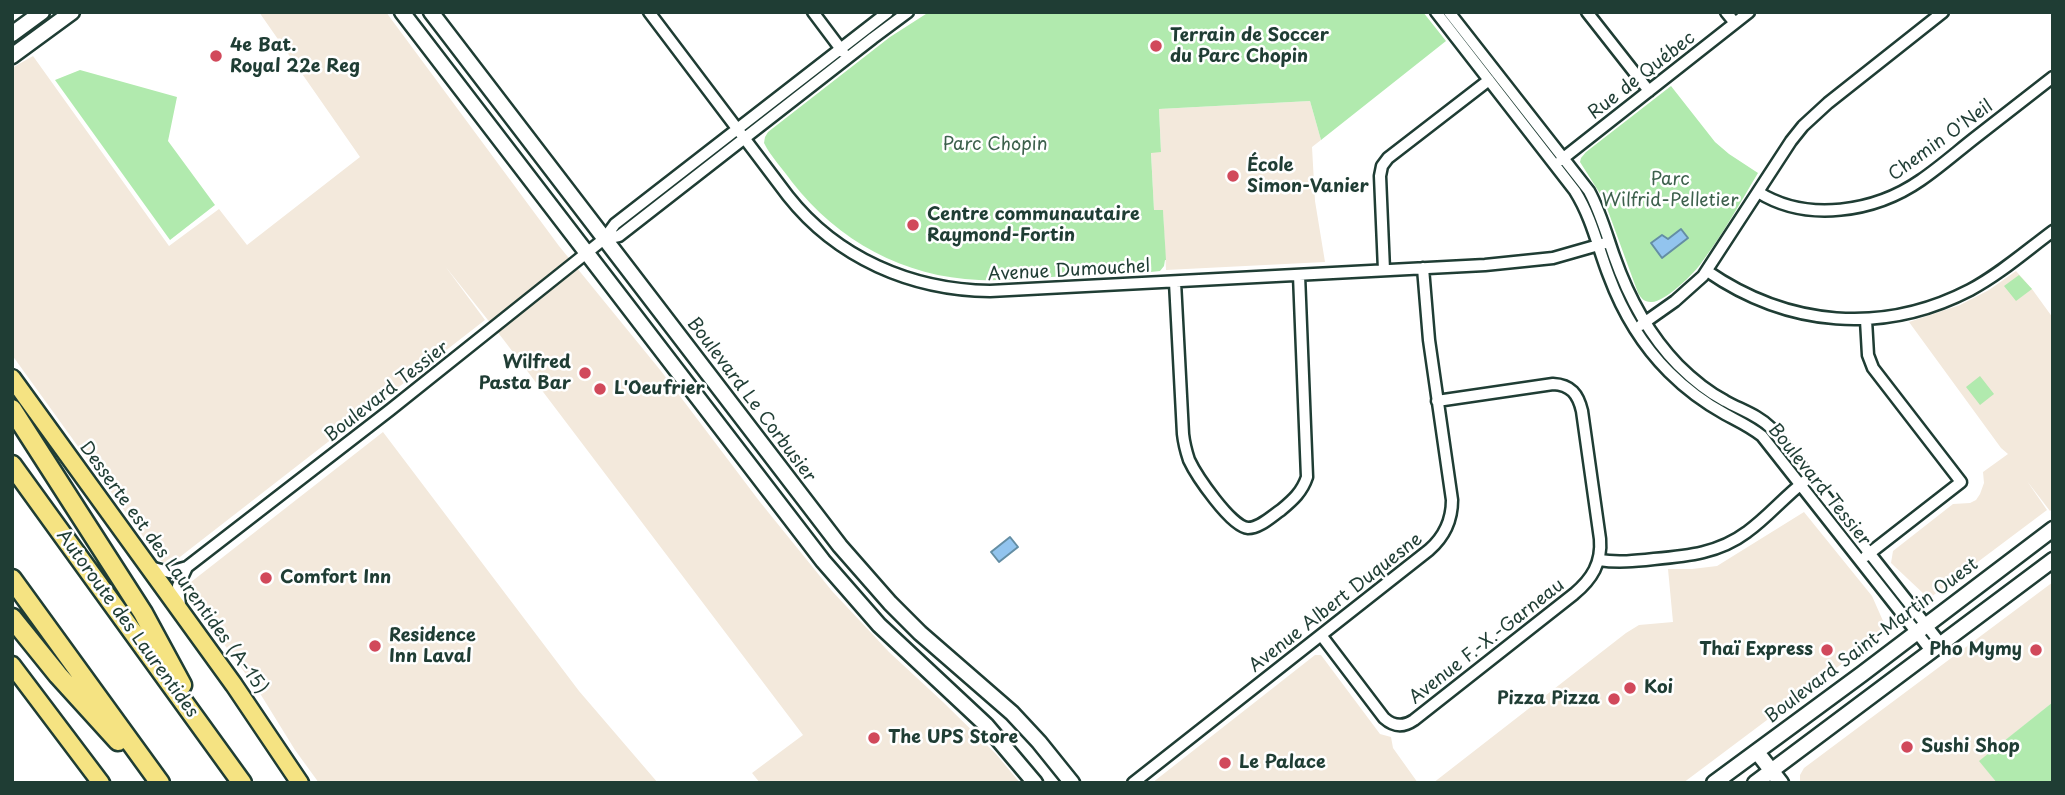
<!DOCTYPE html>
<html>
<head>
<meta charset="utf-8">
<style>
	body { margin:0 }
	#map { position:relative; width:2065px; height:795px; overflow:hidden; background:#fff; font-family:"Playpen Sans",sans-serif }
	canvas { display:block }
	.frame { position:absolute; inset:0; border:14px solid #1f3d34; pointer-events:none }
</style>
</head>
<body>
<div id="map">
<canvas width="2065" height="795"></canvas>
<div class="frame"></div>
</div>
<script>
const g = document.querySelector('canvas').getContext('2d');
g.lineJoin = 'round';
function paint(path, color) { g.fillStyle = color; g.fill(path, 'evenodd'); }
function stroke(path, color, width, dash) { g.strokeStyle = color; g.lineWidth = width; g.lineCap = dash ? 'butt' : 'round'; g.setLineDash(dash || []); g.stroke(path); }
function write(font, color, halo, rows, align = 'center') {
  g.font = font + ' "Playpen Sans",sans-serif'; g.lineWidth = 5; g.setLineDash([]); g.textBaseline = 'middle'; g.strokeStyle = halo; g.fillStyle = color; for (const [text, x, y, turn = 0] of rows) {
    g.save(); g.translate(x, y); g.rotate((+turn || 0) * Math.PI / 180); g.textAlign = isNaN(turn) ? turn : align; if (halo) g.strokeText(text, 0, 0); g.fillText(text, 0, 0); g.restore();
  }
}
const built = new Path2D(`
	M259 12H386L559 246 661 371 760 502 832 591 889 652 943 702 996 754 1020 783H760L752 773 803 735 503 339 445 266 485 320 176 560 165 563 160 560 12 355V68L33 56 169 246 219 209 247 245 360 157Z
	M1310 101 1321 140 1312 147 1315 201 1325 262 1166 270 1163 211H1154L1151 152 1161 151 1159 109Z
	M2016 271 2032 289 2053 318V508L2050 511 2027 481 2047 510 1931 597 1925 595 1891 563 1893 551 1953 504 1970 503 1976 500 1980 494 1984 483 1983 472 2008 454 2001 448 1909 322 1960 305 1989 290Z
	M383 432 579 691 658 783H319L295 750 261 695 189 596 187 587 191 582Z
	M1804 512 1872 596 1887 630 1683 783H1433L1626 633 1639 625 1673 622 1668 569H1692L1717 566Z
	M2053 582V702L1980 761 1997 783H1800V775L1804 768Z
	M1315 655H1321L1380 734 1391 737 1393 748 1418 783H1152Z`);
const green = new Path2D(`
	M929 12H1423L1446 41 1321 140 1310 101 1159 109 1161 152 1151 153 1154 210H1163L1166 260H1165L1164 266 1160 271C1129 275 1096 274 1064 276 1036 278 1008 281 979 280 904 277 838 241 792 182 783 169 771 157 764 143L765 137 768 132 890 37Z
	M80 70 177 97 168 141 215 205 170 240 55 80Z
	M1671 86 1715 142 1729 154 1758 173C1740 203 1723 234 1702 262 1695 273 1664 303 1651 302 1644 302 1641 298 1638 293L1604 200 1580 162 1581 158 1586 152Z
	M2019 275 2032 289 2016 301 2004 286Z
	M1980 376 1994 394 1980 405 1966 387Z
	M2053 702V783H1997L1979 761Z`);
const water = new Path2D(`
	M1681 229 1688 238 1662 258 1651 243 1662 235 1668 239Z
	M1010 537 1018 547 999 562 991 552Z`);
const street = new Path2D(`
	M649 12 788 196C837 258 911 290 990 291L1485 265 1553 258 1609 242
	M813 12 843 52
	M1436 12 1575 191C1592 218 1598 248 1609 276 1622 311 1643 346 1669 372 1686 389 1705 403 1725 414 1738 421 1751 427 1762 436L1932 652
	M1449 12 1589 191C1600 211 1606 233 1614 256 1628 296 1648 334 1678 365 1692 379 1708 392 1725 401 1741 410 1758 415 1771 428L1941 644
	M1587 12 1649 91
	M1726 12 1735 23
	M1561 160 1749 12
	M1758 192C1807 223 1875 212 1921 180 1940 167 1958 151 1976 137 2002 117 2027 97 2053 77
	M604 239 619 236 873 38 908 12
	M1384 270 1380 176 1382 166 1388 158 1489 80
	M1707 271C1788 327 1883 335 1970 290 2000 274 2026 251 2053 231
	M1175 282 1183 434C1184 443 1186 451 1189 460 1196 475 1231 527 1248 528 1260 528 1272 516 1281 510 1293 500 1302 492 1307 477L1299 275
	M1866 320 1868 355 1873 368 1961 482 1866 556
	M1641 325 1675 301 1703 276 1791 141 1803 126 1828 103 1943 12
	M1599 560C1618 563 1636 561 1654 559 1688 556 1719 553 1747 532 1768 517 1784 497 1805 481
	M150 567 169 572 187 567 390 410 604 239 615 224 888 12
	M180 606 178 586 187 567
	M1321 635 1384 718C1394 727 1404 727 1414 720L1574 594C1592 579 1602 563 1600 539L1582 411C1578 394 1571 385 1553 384L1437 401
	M1133 783 1429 550C1444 537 1452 521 1452 500L1429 340 1423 268`);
const secondary = new Path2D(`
	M402 12 823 561 879 625 986 725 1035 783
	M431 12 840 546 890 603 920 633 1012 713 1039 742 1072 783
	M12 34 42 12
	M12 56 72 12
	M1757 752 1781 783
	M1714 783 1862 674 2053 529
	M1755 783 2053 560`);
const primary = new Path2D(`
	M12 378 234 685 300 783
	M12 665 101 783`);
const highway = new Path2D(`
	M12 409 143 613 182 685
	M12 465 242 783
	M12 579 160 783
	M12 618 58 675 118 741`);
const markers = [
	[1156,46,7,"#d1495b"],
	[216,56,7,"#d1495b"],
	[1233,176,7,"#d1495b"],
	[913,225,7,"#d1495b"],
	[585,373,7,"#d1495b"],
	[600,389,7,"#d1495b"],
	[266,578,7,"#d1495b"],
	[375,646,7,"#d1495b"],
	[1827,650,7,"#d1495b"],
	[2036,650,7,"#d1495b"],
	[1630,688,7,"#d1495b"],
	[1614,699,7,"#d1495b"],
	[874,738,7,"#d1495b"],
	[1907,747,7,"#d1495b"],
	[1225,763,7,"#d1495b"]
];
const poiNames = [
	["Terrain de Soccer",1170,36],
	["du Parc Chopin",1170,57],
	["4e Bat.",230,46],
	["Royal 22e Reg",230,67],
	["École",1247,166],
	["Simon-Vanier",1247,187],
	["Centre communautaire",927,215],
	["Raymond-Fortin",927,236],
	["Wilfred",571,363,"right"],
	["Pasta Bar",571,384,"right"],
	["L'Oeufrier",614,389],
	["Comfort Inn",280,578],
	["Residence",389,636],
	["Inn Laval",389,657],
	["Thaï Express",1813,650,"right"],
	["Pho Mymy",2022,650,"right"],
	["Koi",1644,688],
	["Pizza Pizza",1600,699,"right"],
	["The UPS Store",888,738],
	["Sushi Shop",1921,747],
	["Le Palace",1239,763]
];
const streetNames = [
	["Rue de Québec",1642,76,-38],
	["Chemin O'Neil",1941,141,-36],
	["Avenue Dumouchel",1069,271,-3],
	["Boulevard Tessier",387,392,-38],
	["Boulevard Le Corbusier",751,400,53],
	["Boulevard Tessier",1819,485,51],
	["Desserte est des Laurentides (A-15)",173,568,54],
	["Avenue Albert Duquesne",1336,603,-38],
	["Autoroute des Laurentides",127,624,54],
	["Boulevard Saint-Martin Ouest",1872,641,-37],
	["Avenue F.-X.-Garneau",1487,642,-38]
];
const parkNames = [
	["Parc Chopin",995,145],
	["Parc",1670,180],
	["Wilfrid-Pelletier",1670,201]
];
paint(built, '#f3e9dc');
paint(green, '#b1eaae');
paint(water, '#92c4ee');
stroke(water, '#648ea4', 2);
stroke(street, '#1f3d34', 15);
stroke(secondary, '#1f3d34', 19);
stroke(primary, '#1f3d34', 21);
stroke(highway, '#1f3d34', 23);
stroke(street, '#fff', 10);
stroke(secondary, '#fff', 14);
stroke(primary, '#f5e382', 16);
stroke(highway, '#f5e382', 18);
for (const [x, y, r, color] of markers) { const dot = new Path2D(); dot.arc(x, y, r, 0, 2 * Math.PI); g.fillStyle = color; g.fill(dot); stroke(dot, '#fff', 2.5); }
write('bold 18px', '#1f3d34', '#fff', poiNames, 'left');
write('18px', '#1f3d34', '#fff', streetNames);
write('18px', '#3c604c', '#fff', parkNames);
</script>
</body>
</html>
